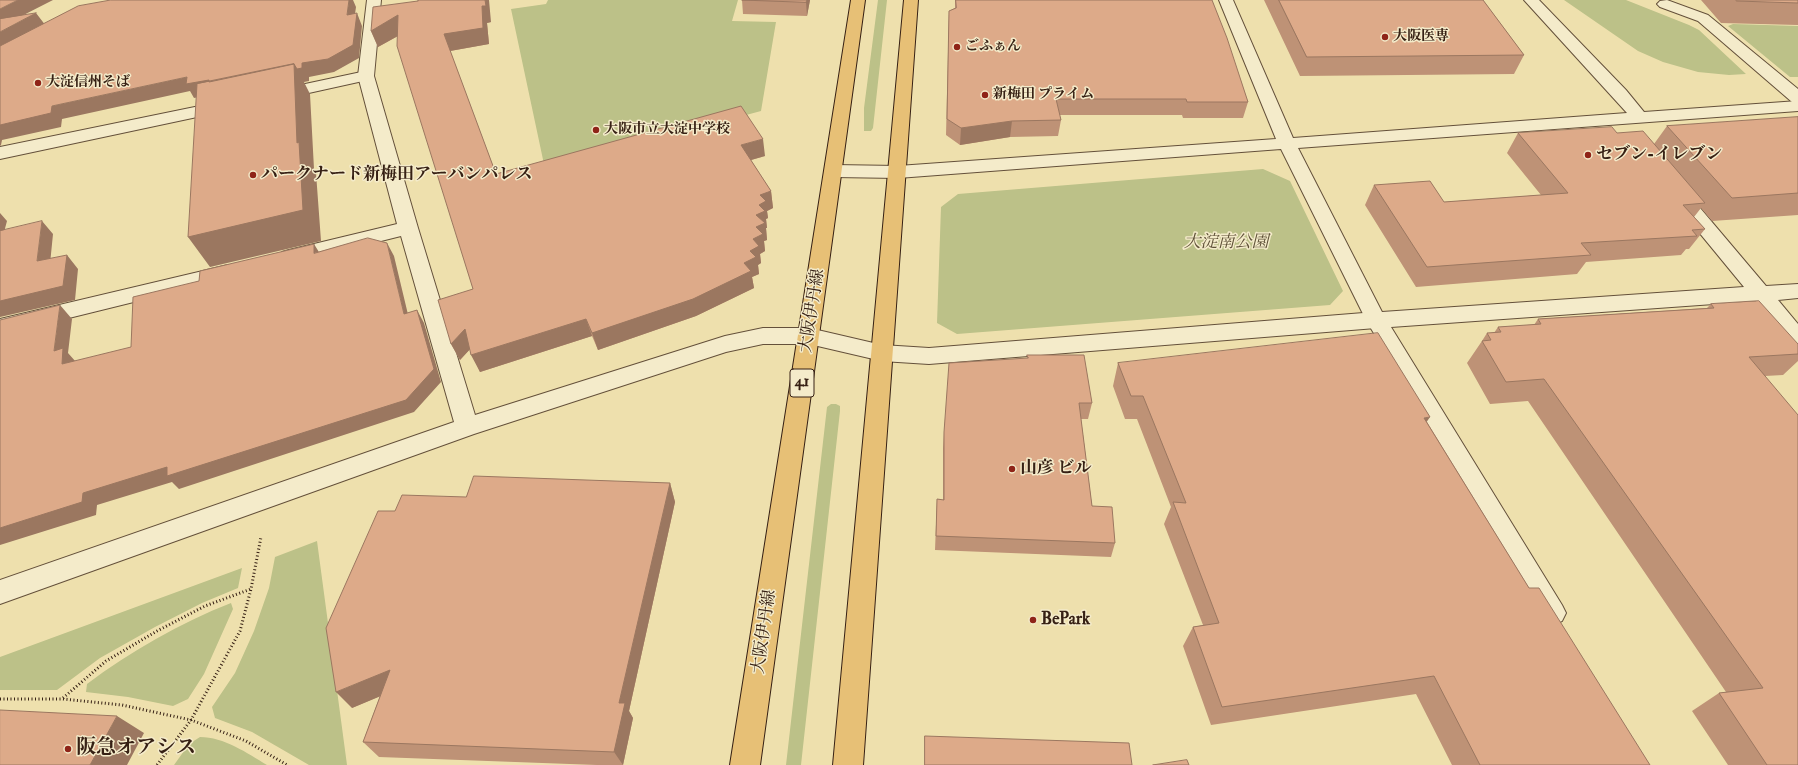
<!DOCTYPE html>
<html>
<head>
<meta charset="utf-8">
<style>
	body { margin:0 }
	canvas { display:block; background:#eee0ad }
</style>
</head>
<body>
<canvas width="1798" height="765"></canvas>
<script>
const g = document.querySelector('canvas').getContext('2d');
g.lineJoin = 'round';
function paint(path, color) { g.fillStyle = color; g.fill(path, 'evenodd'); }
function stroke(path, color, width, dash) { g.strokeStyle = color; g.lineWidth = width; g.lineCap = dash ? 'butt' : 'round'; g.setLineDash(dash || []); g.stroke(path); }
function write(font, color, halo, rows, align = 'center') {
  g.font = font + ' "IM FELL Double Pica","Noto Serif JP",serif'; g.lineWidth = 3; g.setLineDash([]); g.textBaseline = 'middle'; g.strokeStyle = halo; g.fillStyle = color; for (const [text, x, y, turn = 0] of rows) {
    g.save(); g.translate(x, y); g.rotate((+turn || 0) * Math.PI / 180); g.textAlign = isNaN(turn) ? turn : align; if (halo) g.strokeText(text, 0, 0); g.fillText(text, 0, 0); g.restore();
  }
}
const green = new Path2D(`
	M548 0H738L732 21 776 22 761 111 545 169 511 9 546 4Z
	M878 0H887L873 128 871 131H864V108Z
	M1564 0H1626L1689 25 1699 30 1746 74 1729 75 1698 72 1663 62 1638 51Z
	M1733 24 1798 26V77H1790L1728 26Z
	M1263 169 1290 181 1343 291 1330 305 957 334 937 323 941 207 958 194Z
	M831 404H836L840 406V411L801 765H786L827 407Z
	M317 541 347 765H309L252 732 215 718 212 707 235 673 254 631 269 588 275 557Z
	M242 568 238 588 202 603 155 627 100 658 57 690H0V657Z
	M231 603 233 609 204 674 188 699 173 706 128 697 86 692 87 684C131 651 180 623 231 603Z
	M200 737C224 737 247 753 267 765H174L189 744Z`);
const path = new Path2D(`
	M63 698 106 661 157 631 205 606 251 589
	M0 699H63L122 705 191 720 246 741 287 765
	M157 765 191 720 240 631 251 589 261 537`);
const service = new Path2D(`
	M1667 0 1708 15 1798 89V103L1792 102 1698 21 1660 7 1657 4 1660 1Z`);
const minor = new Path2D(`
	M366 71 372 73 374 76 372 79 277 100 271 99 269 95 271 91 277 90Z
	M224 101 230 102 232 106 230 110 0 159V147Z
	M1376 312 1383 315 1386 320 1383 325 1376 328 929 364 882 361 874 359 871 353 874 347 882 345 929 348Z`);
const tertiary = new Path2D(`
	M367 0H381L374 76 418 228 475 415 725 336 763 328H809L882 345 890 347 893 353 890 359 882 361 809 344H763L726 352 474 434 0 604V580L454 422 401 236 289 264 282 262 279 257 282 252 289 250 397 224 358 76Z
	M1219 0H1233L1293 138 1627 113 1524 0H1539L1626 90 1644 112 1798 101V111L1298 148 1382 312 1744 287 1670 197 1668 193 1670 189 1677 187 1684 189 1766 286 1798 284V298L1778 300 1798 324V346L1791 344 1756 301 1391 327 1562 605 1566 613 1562 621 1553 625 1544 621 1366 320 1281 149 898 178 834 177 828 175 825 171 828 167 834 165 898 166 1276 139Z
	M228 265 235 267 238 272 235 277 0 335V319Z`);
const primary = new Path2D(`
	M851 0H865L760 765H730Z
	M904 0H918L863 765H833Z`);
const wall = new Path2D(`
	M742 0H810L807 16 743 14Z
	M955 0H1212L1248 102 1243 118H1183L1182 115H1059L1061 120 1058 136 1010 137 960 145 946 135 949 11 955 8Z
	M1264 0H1483L1524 55 1514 74 1300 76Z
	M1701 0H1798V25L1721 23Z
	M418 1 491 22 487 23 489 44 450 51 496 174 765 156 751 160 771 191 773 208 767 211 768 218 766 219 767 228H766L767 240 764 241 765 251 760 254 761 263 758 265 759 274 752 277 754 288 696 316 598 350 592 336 480 372 470 349 460 360 451 344 473 289 398 36 378 47 371 31Z
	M1798 117V215L1712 221 1701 208 1694 217 1705 229 1689 249H1686L1681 255 1586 262 1577 274 1416 287 1365 205 1374 185 1444 202 1541 195 1507 153 1518 133H1617L1654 144 1667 126Z
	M1711 304 1798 344V361L1783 375 1765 376 1798 765H1728L1692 711 1719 693 1726 692 1528 401 1490 404 1467 363 1482 341 1487 333H1494L1498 327 1534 325 1538 319 1707 308Z
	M1027 355 1092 403 1088 419H1081L1092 506 1115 543 1111 557 935 550 937 499 943 500V448L944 432 1027 358Z
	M1118 363 1427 422 1529 588 1650 765H1452L1416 694 1211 725 1183 646 1193 627 1203 625 1164 524 1171 507 1137 419H1125L1113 386Z
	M670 483 675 502 629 711 633 718 623 765H597L379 757 363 742 380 696 352 708 395 511 466 497Z`);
const shadedWall = new Path2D(`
	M18 0H53L0 27V9Z
	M349 0H353L356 7 353 28 347 15Z
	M485 0H489L491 22 487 23 489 44 450 51 444 34 482 6Z
	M807 0H810L807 16 806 2Z
	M36 13 46 26 0 50V32Z
	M357 13 362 26 359 58 334 72 309 77V81L304 82 310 94 314 169 316 173 321 241 210 267 188 237 213 94 194 98 190 91 62 119 61 127 2 140 1 145 0 146V125L52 106 187 77 294 64 302 63Z
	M398 15 405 32 378 47 371 31Z
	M1012 121 1010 137 960 145 961 128Z
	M763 139 765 156 744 162 741 145Z
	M771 191 773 208 767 211 768 218 766 219 767 228H766L767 240 764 241 765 251 760 254 761 263 758 265 759 274 752 277 754 288 696 316 598 350 592 333 744 263 750 251 756 227V215L759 205 760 195Z
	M0 213 7 221 0 247Z
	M42 221 53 234 49 274 37 261Z
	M387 243 394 256 411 327 404 314Z
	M314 244 322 257 314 253Z
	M67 255 78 269 75 300 0 317V301Z
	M60 305 72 319 68 353 76 362 62 364 54 351Z
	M417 310 424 323 441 382 414 412 179 489 172 482 97 505 96 515 0 545V528L83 493Z
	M586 319 592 336 480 372 471 355Z
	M465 329 473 346 460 360 451 344Z
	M1430 417 1415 439 1424 418Z
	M670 483 675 502 629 711 633 718 623 765 614 752 619 703Z
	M390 670 405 686 352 708 336 692Z
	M117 716 144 733 127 765H90Z`);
const building = new Path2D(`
	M0 0H18L0 9Z
	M111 0H349L347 15 357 13 353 45 328 59 302 63V68L297 69 294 64 209 82V80L186 84 187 77 52 106 51 113 0 125V46L78 6Z
	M418 0H485L486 6H482L483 28 444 34 496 174 741 106 763 139 741 145 771 191 760 195 766 201 759 205 765 211 756 215 765 223 756 227 763 234 753 239 759 246 750 251 756 257 744 263 751 271 693 299 592 333 586 319 471 355 465 329 451 344 438 300 473 289 397 46 398 15 371 31 373 7 418 1Z
	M742 0H807L806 2Z
	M956 0H1212L1227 38 1248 102H1187L1186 99H1056L1061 120 1012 121 961 128 947 119 949 11 956 8Z
	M1279 0H1483L1524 55 1307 57Z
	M1736 0H1798V3L1737 1Z
	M36 13 0 32V19Z
	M294 64 297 143 299 142 303 210 188 237 197 84Z
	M1798 117V193L1732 198 1667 126Z
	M1612 127 1617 133 1643 131 1705 203 1683 205 1705 229 1692 230 1697 236 1581 243 1591 255 1427 267 1374 185 1430 181 1444 202 1568 193 1518 133Z
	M42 221 37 261 67 255 63 286 0 301V231Z
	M368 238 387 243 404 314 417 310 434 369 406 400 167 476V467L83 493 82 502 0 528V320L60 305 54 351 63 348 62 364 131 347 133 297 199 281 200 271 314 244V253Z
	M1759 301 1798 344V354L1749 357 1798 415V765H1767L1719 693 1763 688 1544 379 1506 382 1482 341 1491 340 1487 333 1501 332 1498 327 1541 324 1538 319 1714 308 1711 304Z
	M1378 333 1430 417 1424 418 1529 588H1539L1650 765H1480L1434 676 1222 707 1193 627 1219 623 1173 502 1186 503 1143 396H1131L1118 363Z
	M1027 355H1084L1092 403H1079L1092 506 1112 507 1115 543 936 536 937 499 944 500V432L949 363 1028 358Z
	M474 476 670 483 619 703H625L614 752 363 742 390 670 336 692 326 628 378 511H395L402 495 466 497Z
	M0 710 117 716 90 765H0Z
	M925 736 1129 743 1132 765H925Z
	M1187 760 1189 765H1153Z`);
const markers = [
	[1385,37,4,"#8f2418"],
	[957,47,4,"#8f2418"],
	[38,83,4,"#8f2418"],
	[985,95,4,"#8f2418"],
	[596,130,4,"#8f2418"],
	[1588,155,4,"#8f2418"],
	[253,175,4,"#8f2418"],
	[1012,469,4,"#8f2418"],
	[1033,620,4,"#8f2418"],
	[68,749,4,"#8f2418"]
];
const farPoinames = [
	["大阪医専",1393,37],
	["ごふぁん",965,47],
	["大淀信州そば",46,83],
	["新梅田 プライム",993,95],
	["大阪市立大淀中学校",604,130]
];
const shields = [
	[802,383,24]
];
const shieldNames = [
	["41",802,383]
];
const poiNames = [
	["セブン-イレブン",1596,155],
	["パークナード新梅田アーバンパレス",261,175],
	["山彦 ビル",1020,469],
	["BePark",1041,620]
];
const parkNames = [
	["大淀南公園",1226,243]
];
const streetNames = [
	["大阪伊丹線",813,311,-81],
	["大阪伊丹線",765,632,-82]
];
const nearPoinames = [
	["阪急オアシス",76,749]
];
paint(green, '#bcc188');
stroke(service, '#64503a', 2);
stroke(minor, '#64503a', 2);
stroke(tertiary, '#64503a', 2);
stroke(primary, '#362014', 2);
stroke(path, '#362014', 3, [1, 2.5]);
paint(service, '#f4ebca');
paint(minor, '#f4ebca');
paint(tertiary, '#f4ebca');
paint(primary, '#e7c076');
paint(wall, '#be9276');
paint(shadedWall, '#9b7760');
paint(building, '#ddaa89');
stroke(building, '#9b7760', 1);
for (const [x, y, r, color] of markers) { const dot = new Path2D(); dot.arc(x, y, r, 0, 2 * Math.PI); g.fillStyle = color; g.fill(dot); stroke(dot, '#f4ebca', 1.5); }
write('bold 14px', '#362014', '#f4ebca', farPoinames, 'left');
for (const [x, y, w] of shields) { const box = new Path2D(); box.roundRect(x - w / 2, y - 14, w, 28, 3); g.fillStyle = '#f4ebca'; g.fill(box); stroke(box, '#362014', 1); }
write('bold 16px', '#362014', null, shieldNames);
write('bold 17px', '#362014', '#f4ebca', poiNames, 'left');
write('italic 17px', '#5e5037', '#f4ebca', parkNames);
write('17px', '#362014', '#f4ebca', streetNames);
write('bold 20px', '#362014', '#f4ebca', nearPoinames, 'left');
</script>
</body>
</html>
